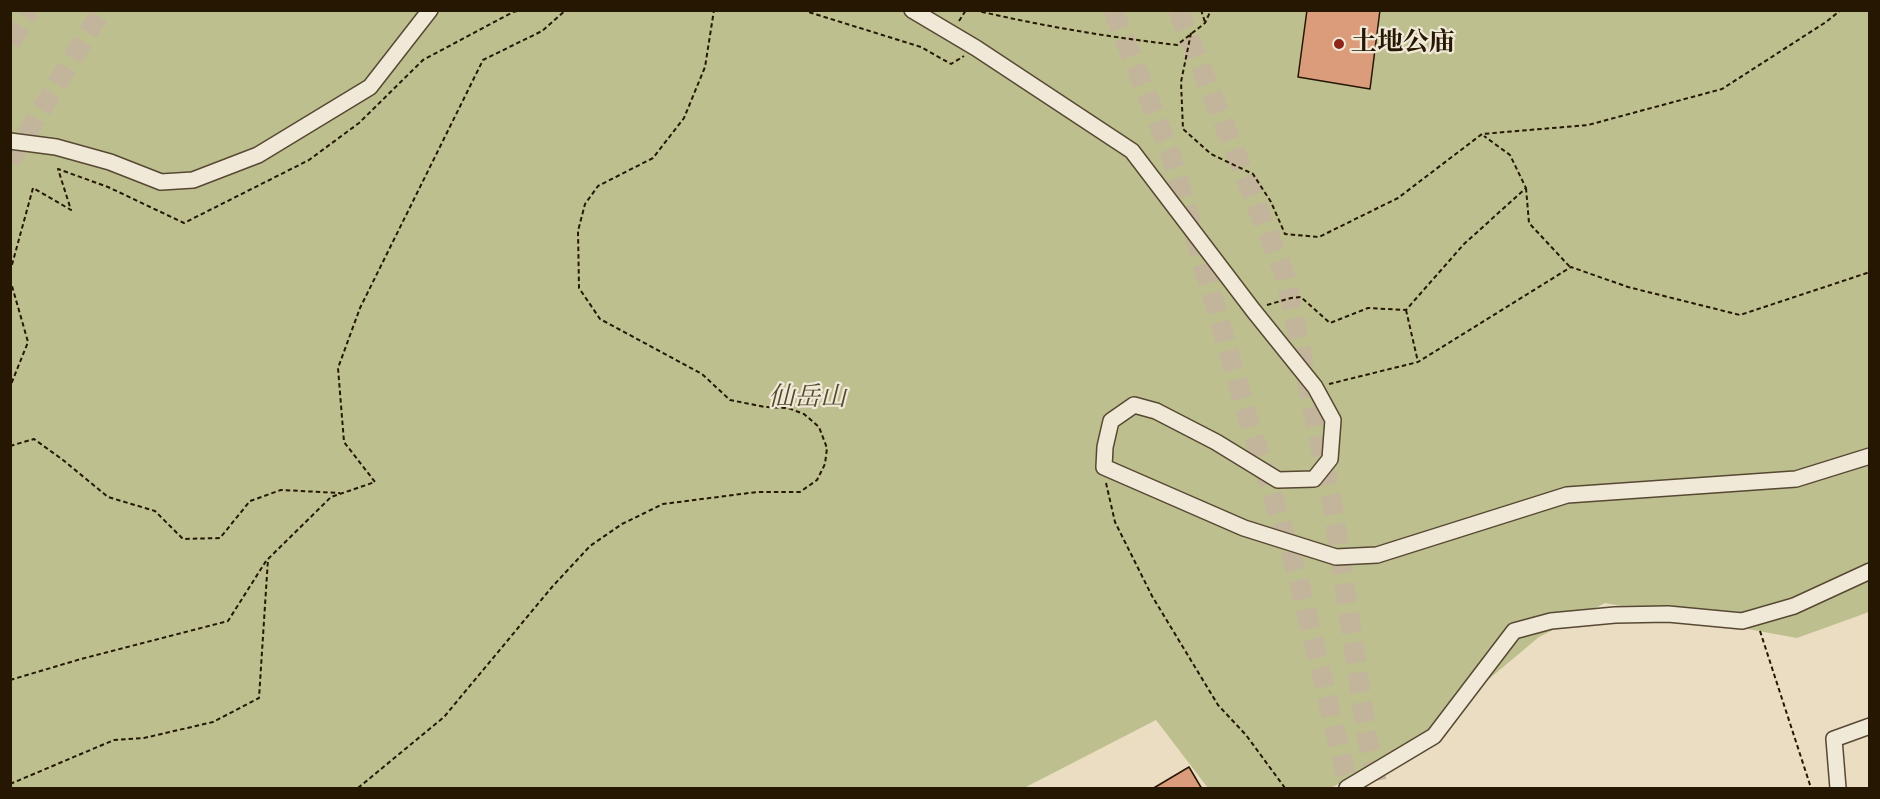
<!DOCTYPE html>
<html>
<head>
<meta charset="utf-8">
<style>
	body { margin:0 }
	#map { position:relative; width:1880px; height:799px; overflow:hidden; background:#eaddc2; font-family:Cardo,serif }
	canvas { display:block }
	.frame { position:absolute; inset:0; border:12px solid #261703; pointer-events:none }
</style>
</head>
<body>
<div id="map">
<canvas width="1880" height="799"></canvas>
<div class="frame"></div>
</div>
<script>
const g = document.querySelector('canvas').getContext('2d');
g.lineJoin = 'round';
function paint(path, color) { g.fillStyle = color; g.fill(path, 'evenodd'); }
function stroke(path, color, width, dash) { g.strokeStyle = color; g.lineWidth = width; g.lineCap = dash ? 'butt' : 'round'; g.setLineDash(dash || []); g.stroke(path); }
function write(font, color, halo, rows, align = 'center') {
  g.font = font + ' Cardo,"Noto Serif SC",serif'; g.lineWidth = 4.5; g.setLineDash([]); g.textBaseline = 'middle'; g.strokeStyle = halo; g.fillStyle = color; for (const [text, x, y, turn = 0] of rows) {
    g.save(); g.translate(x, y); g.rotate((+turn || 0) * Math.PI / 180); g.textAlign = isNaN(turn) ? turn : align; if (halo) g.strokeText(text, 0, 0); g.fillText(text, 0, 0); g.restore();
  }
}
const green = new Path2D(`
	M10 11H1869V612L1797 638 1605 603 1539 637 1392 760 1330 788H1208L1156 720 1024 788H11Z`);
const building = new Path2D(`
	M1307 10H1380L1370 89 1298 77Z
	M1189 767 1202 789H1152Z`);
const majorTunnel = new Path2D(`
	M1113 10 1170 152 1248 418 1297 573 1349 788
	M1178 10 1286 278 1333 508 1367 737 1378 788
	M10 43 30 10
	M10 161 102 10`);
const path = new Path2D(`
	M802 10 921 47 951 64 964 56
	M974 10C1042 26 1108 37 1177 45L1205 23 1211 10
	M1201 10 1205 22
	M959 21 966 10
	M1191 33 1181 82 1183 129 1211 154 1253 174 1271 202 1285 234 1319 237 1398 198 1482 134 1588 125 1722 89 1826 22 1841 10
	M1526 188 1529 223 1570 267
	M10 272 33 188 71 210 58 169 108 187 184 223 309 160 359 123 423 60 513 12 522 10
	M10 279 28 342 10 387
	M1267 305 1291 298 1301 297 1330 323 1368 308 1406 310 1464 244 1526 188 1510 155 1484 136
	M1406 310 1418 362
	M1329 384 1418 362 1571 267 1628 287 1740 315 1870 272
	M10 446 34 439 63 460 108 497 155 511 183 539 220 538 250 501 281 490 340 493
	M1106 483 1115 522 1152 596 1218 705 1246 735 1285 788
	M1760 631 1811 788
	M10 680 81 659 228 621 266 561
	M10 784 114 740 144 738 213 722 259 698 268 559 331 497 375 482 344 442 338 368 360 308 483 60 542 31 566 10
	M358 788 444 717 552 587 590 546 622 524 663 504 757 492H800L817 480 825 464 827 448 819 427 804 414 788 408 765 407 730 400 702 374 600 319 579 288 578 231 585 204 598 186 653 158 684 118 705 67 714 10`);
const minor = new Path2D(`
	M912 10 976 48 1132 151 1253 310 1315 387 1333 420 1330 459 1314 479 1278 480 1216 442 1156 411 1134 405 1111 421 1105 447 1104 467 1244 528 1336 557 1377 555 1567 495 1796 479 1870 456
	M10 141 56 147 110 162 161 182 193 180 258 155 370 87 430 10
	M1347 788 1434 736 1514 631 1551 621 1615 615 1668 614 1742 621 1794 606 1870 571
	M1838 788 1834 739 1870 726`);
const markers = [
	[1339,44,6,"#8f2418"]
];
const poiNames = [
	["土地公庙",1351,44]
];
const parkNames = [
	["仙岳山",807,399]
];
paint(green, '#bdbf8f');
paint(building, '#db9c7b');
stroke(building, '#261703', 1.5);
stroke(majorTunnel, '#c3b59c', 20, [20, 10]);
stroke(minor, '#574833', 18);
stroke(path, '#261703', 2, [4.5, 3]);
stroke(minor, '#f1e9d7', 15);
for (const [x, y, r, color] of markers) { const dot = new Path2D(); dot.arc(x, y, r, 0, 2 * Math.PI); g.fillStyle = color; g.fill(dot); stroke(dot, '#f1e9d7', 2); }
write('bold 26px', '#261703', '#f1e9d7', poiNames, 'left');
write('italic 26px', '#53492d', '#f1e9d7', parkNames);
</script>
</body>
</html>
